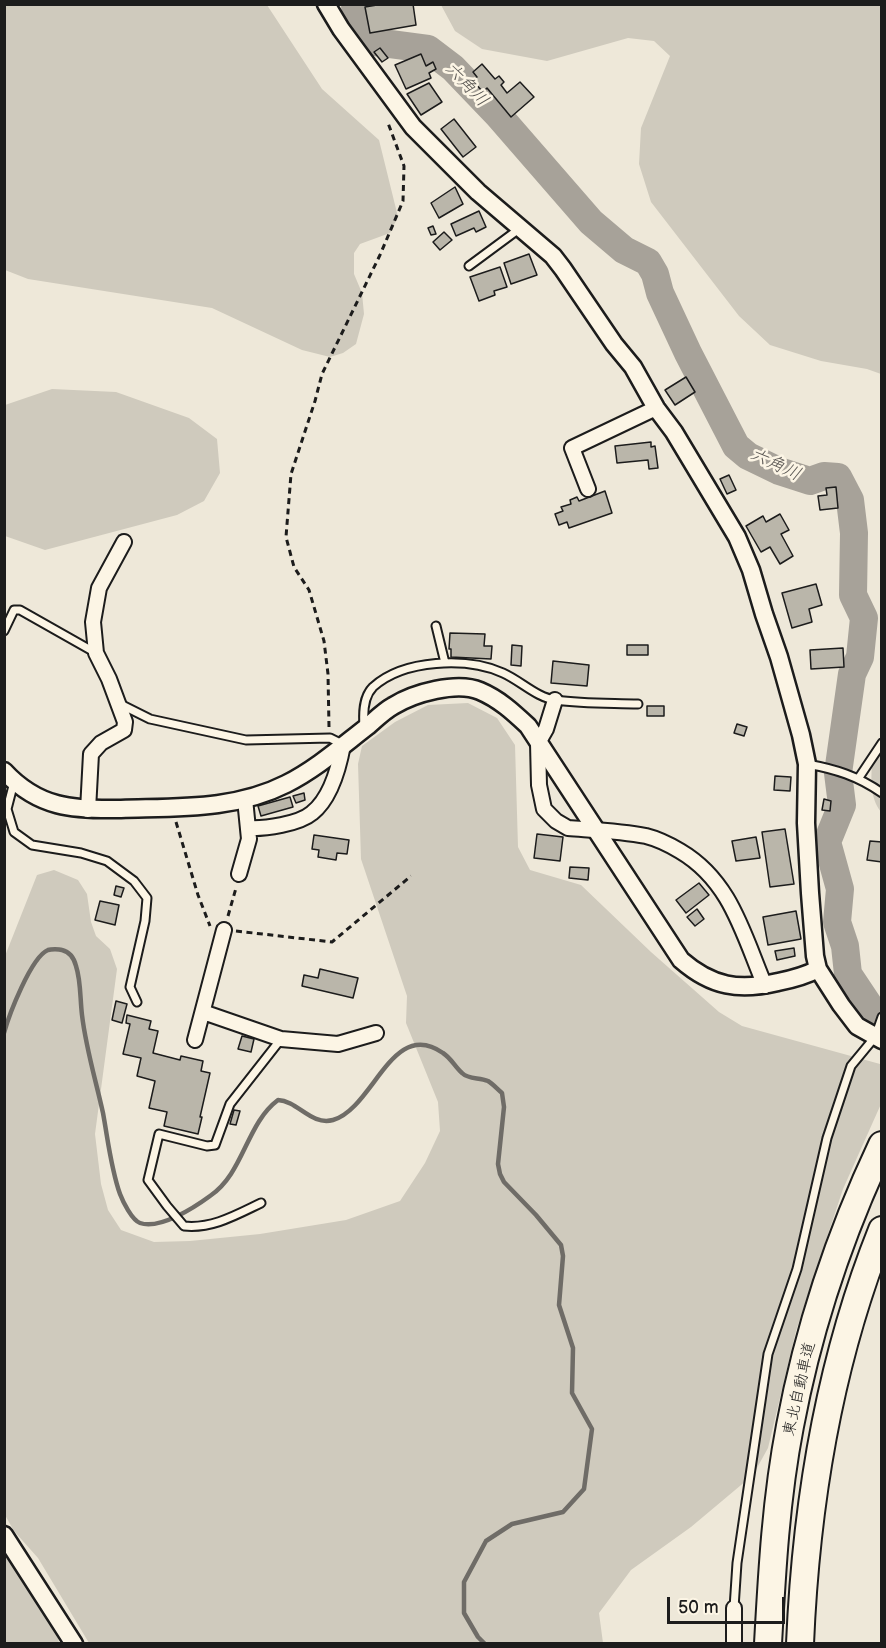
<!DOCTYPE html>
<html>
<head>
<meta charset="utf-8">
<style>
	body { margin:0 }
	#map { position:relative; width:886px; height:1648px; overflow:hidden; background:#eee8d9; font-family:"Balsamiq Sans",sans-serif }
	canvas { display:block }
	.frame { position:absolute; inset:0; border:6px solid #1c1c1c; pointer-events:none }
	.scale { position:absolute; left:667px; top:1597px; width:118px; height:27px; box-sizing:border-box; border:3px solid #1c1c1c; border-top:0; padding-left:8px; font-size:18px; line-height:21px; white-space:nowrap; color:#1c1c1c; -webkit-text-stroke:4px #fcf5e5; paint-order:stroke }
</style>
</head>
<body>
<div id="map">
<canvas width="886" height="1648"></canvas>
<div class="frame"></div>
<div class="scale">50 m</div>
</div>
<script>
const g = document.querySelector('canvas').getContext('2d');
g.lineJoin = 'round';
function paint(path, color) { g.fillStyle = color; g.fill(path, 'evenodd'); }
function stroke(path, color, width, dash) { g.strokeStyle = color; g.lineWidth = width; g.lineCap = dash ? 'butt' : 'round'; g.setLineDash(dash || []); g.stroke(path); }
function write(font, color, halo, rows, align = 'center') {
  g.font = font + ' "Balsamiq Sans","Klee One",sans-serif'; g.lineWidth = 5; g.setLineDash([]); g.textBaseline = 'middle'; g.strokeStyle = halo; g.fillStyle = color; for (const [text, x, y, turn = 0] of rows) {
    g.save(); g.translate(x, y); g.rotate((+turn || 0) * Math.PI / 180); g.textAlign = isNaN(turn) ? turn : align; if (halo) g.strokeText(text, 0, 0); g.fillText(text, 0, 0); g.restore();
  }
}
const green = new Path2D(`
	M4 5H267L322 89 379 140 398 217 390 233 360 244 354 253V274L362 293 364 314 356 344 343 353 330 357 302 350 212 308 28 279 5 270Z
	M441 5H881V374L867 369 821 361 770 345 739 316 651 202 639 164 641 128 670 56 654 41 628 38 547 61 482 49 455 31Z
	M52 389 116 392 189 418 217 439 220 473 204 501 177 515 45 550 5 536V405Z
	M468 703 497 718 515 745 518 847 530 870 581 885 651 952 719 1012 742 1026 880 1064 881 1104 843 1189 796 1331 768 1448 753 1475 691 1527 631 1570 599 1613 603 1643H89L38 1558 14 1531 5 1515V956L37 875 54 870 78 880 87 894 91 922 96 936 110 949 117 969 95 1134 101 1184 108 1210 121 1230 154 1242 190 1241 260 1234 346 1220 400 1201 425 1163 440 1131 438 1102 406 1023 407 996 361 859 358 764 362 746 395 722 428 705Z
	M881 753V812C870 798 871 780 872 763Z
	M4 1553 58 1638 59 1643H5Z`);
const stream = new Path2D(`
	M4 1033C9 1015 31 957 48 950 51 949 59 949 62 950 70 952 74 958 76 966 81 981 80 999 82 1015 86 1049 96 1081 103 1113 108 1140 111 1169 120 1194 123 1202 132 1220 140 1223 160 1230 195 1207 210 1196 244 1173 246 1124 278 1100 298 1101 311 1126 333 1120 374 1108 392 1017 443 1053 451 1058 455 1067 462 1073 469 1080 479 1077 488 1081 493 1084 497 1089 502 1093L504 1107 498 1164 500 1174 504 1182 536 1215 561 1245 563 1256 559 1305 573 1348 572 1393 592 1429 584 1489 563 1512 512 1524 486 1541 464 1582V1613L478 1637 485 1644`);
const river = new Path2D(`
	M355 4 356 22 365 36 375 42 428 49 453 68 498 115 591 222 624 250 648 262 655 274 660 293 688 353 736 446 748 456 779 471 810 481 824 476 838 477 850 500 854 533 853 595 864 618 860 657 852 674 838 773 842 805 827 842 840 889 837 922 845 946 848 974 872 1010`);
const building = new Path2D(`
	M383 4H413L416 25 370 33 365 7Z
	M380 48 388 58 382 62 374 52Z
	M421 54 426 66 433 62 436 69 429 73 431 78 406 89 395 65Z
	M482 64 495 79 499 76 504 82 501 85 507 93 520 82 534 97 511 117 487 88 483 92 473 81 477 77 473 72Z
	M429 83 442 102 421 115 407 94Z
	M454 119 476 147 463 157 441 129Z
	M455 187 463 204 439 218 431 203Z
	M479 211 486 227 476 232 474 228 456 236 451 224Z
	M433 226 436 234 431 235 428 228Z
	M444 232 452 240 440 250 433 242Z
	M529 254 537 275 511 284 504 263Z
	M500 267 507 287 494 291 495 295 479 301 470 277Z
	M686 377 695 392 675 405 665 390Z
	M651 442V447L655 446 658 468 649 469 648 460 617 463 615 446Z
	M729 475 736 490 727 494 720 479Z
	M836 487 838 508 820 510 818 496 827 495 826 488Z
	M605 491 612 513 569 528 567 522 559 525 555 514 563 511 561 507 571 504 570 500 577 497 579 501Z
	M780 514 789 530 781 534 793 556 780 564 770 547 761 552 746 526 763 516 766 522Z
	M816 584 822 605 809 609 812 622 792 628 782 593Z
	M450 633 485 634 484 646H492L491 659 451 657V649H449Z
	M512 645 522 646 521 666 511 665Z
	M627 645H648V655H627Z
	M843 648 844 667 811 669 810 650Z
	M553 661 589 665 587 686 551 683Z
	M647 706H664V716H647Z
	M737 724 747 727 744 736 734 733Z
	M775 776 791 777 790 791 774 790Z
	M304 793 305 800 296 803 293 796Z
	M290 797 293 807 261 816 258 806Z
	M824 799 831 801 830 811 822 810Z
	M785 829 794 884 770 887 762 832Z
	M537 834 563 837 560 861 534 858Z
	M314 835 349 840 347 854 337 853 336 860 318 857 319 850 312 849Z
	M756 837 760 858 736 861 732 841Z
	M870 841 882 842V862L867 860Z
	M570 867 589 868 588 880 569 878Z
	M699 883 709 895 686 913 676 900Z
	M116 886 124 888 121 897 114 895Z
	M100 901 119 905 115 925 95 920Z
	M697 909 704 919 695 926 687 917Z
	M796 911 801 939 768 945 763 917Z
	M794 948 795 956 777 960 775 951Z
	M320 969 358 978 353 998 302 986 304 975 318 978Z
	M116 1001 127 1004 122 1023 112 1020Z
	M127 1015 151 1021 149 1029 158 1031 153 1053 180 1060 181 1056 203 1061 201 1071 210 1073 200 1117H202L198 1134 164 1126 167 1112 149 1108 155 1081 137 1076 141 1058 123 1054 130 1024 126 1023Z
	M242 1036 254 1039 251 1052 238 1049Z
	M234 1110 240 1111 236 1125 230 1124Z`);
const path = new Path2D(`
	M329 727 328 674 324 641 309 590 294 567 286 537 291 474 315 401 322 374 380 255 403 201 404 166 388 123
	M176 822 198 895 210 926
	M228 916 236 888
	M236 931 332 942 411 876`);
const service = new Path2D(`
	M469 266 519 229
	M436 626 445 663
	M4 631 14 610H20L96 653
	M120 704 150 719 246 740 330 738 342 744
	M364 726C363 713 363 697 373 687 404 659 467 657 503 673 521 681 537 698 556 700 583 704 611 703 638 704
	M807 764C835 769 858 776 882 793
	M858 779 882 743
	M14 782 7 809 14 832 32 845 81 853 107 861 134 881 147 898 145 921 130 987 137 1002
	M261 1203C236 1215 212 1229 184 1226L167 1206 148 1180 159 1134 207 1146 215 1145 230 1104 281 1039
	M734 1608 737 1563 768 1354 797 1269 827 1138 851 1066 875 1037 882 1017`);
const minor = new Path2D(`
	M588 489 572 448 656 408
	M555 700 546 729 538 743 539 785 544 809 556 821 568 828C594 830 621 831 646 836 658 839 670 845 680 851 731 881 743 934 765 986
	M88 810 91 754 101 743 124 730 125 722 109 679 96 653 93 622 99 588 124 542
	M248 828C265 829 299 824 312 813 331 798 339 767 343 745
	M239 874 249 839 245 799
	M203 1012 281 1039 338 1044 376 1033
	M195 1040 224 930
	M734 1644V1608`);
const tertiary = new Path2D(`
	M326 4 341 29 413 127 478 192 553 256 563 269 614 344 633 367 656 408 674 432 737 537 751 570 764 614 779 657 801 735 807 764 806 823 810 893 815 956 818 969 841 1005 857 1026 882 1040
	M4 771C38 808 73 810 121 809 177 807 235 810 286 784 316 769 342 746 368 726 376 719 384 711 393 706 414 693 457 681 480 691 499 699 513 712 528 726L681 960C712 987 739 991 778 982 793 979 805 976 818 969
	M4 1535 74 1644`);
const motorway = new Path2D(`
	M768 1644C772 1571 776 1498 790 1426 808 1330 840 1234 882 1145
	M800 1644C806 1502 829 1362 882 1230`);
const streetNames = [
	["東北自動車道",800,1389,-77]
];
const waterNames = [
	["六角川",466,85,46],
	["六角川",775,465,25]
];
paint(green, '#cfcabd');
stroke(stream, '#6f6c67', 4.5);
stroke(river, '#a7a299', 28);
paint(building, '#bab6aa');
stroke(building, '#1c1c1c', 1.5);
stroke(service, '#1c1c1c', 11);
stroke(minor, '#1c1c1c', 18);
stroke(tertiary, '#1c1c1c', 21);
stroke(motorway, '#1c1c1c', 30);
stroke(path, '#1c1c1c', 3, [6, 4.5]);
stroke(service, '#fcf5e5', 7);
stroke(minor, '#fcf5e5', 14);
stroke(tertiary, '#fcf5e5', 16);
stroke(motorway, '#fcf5e5', 26);
write('16px', '#1c1c1c', '#fcf5e5', streetNames);
write('italic 18px', '#5b5854', '#fcf5e5', waterNames);
</script>
</body>
</html>
